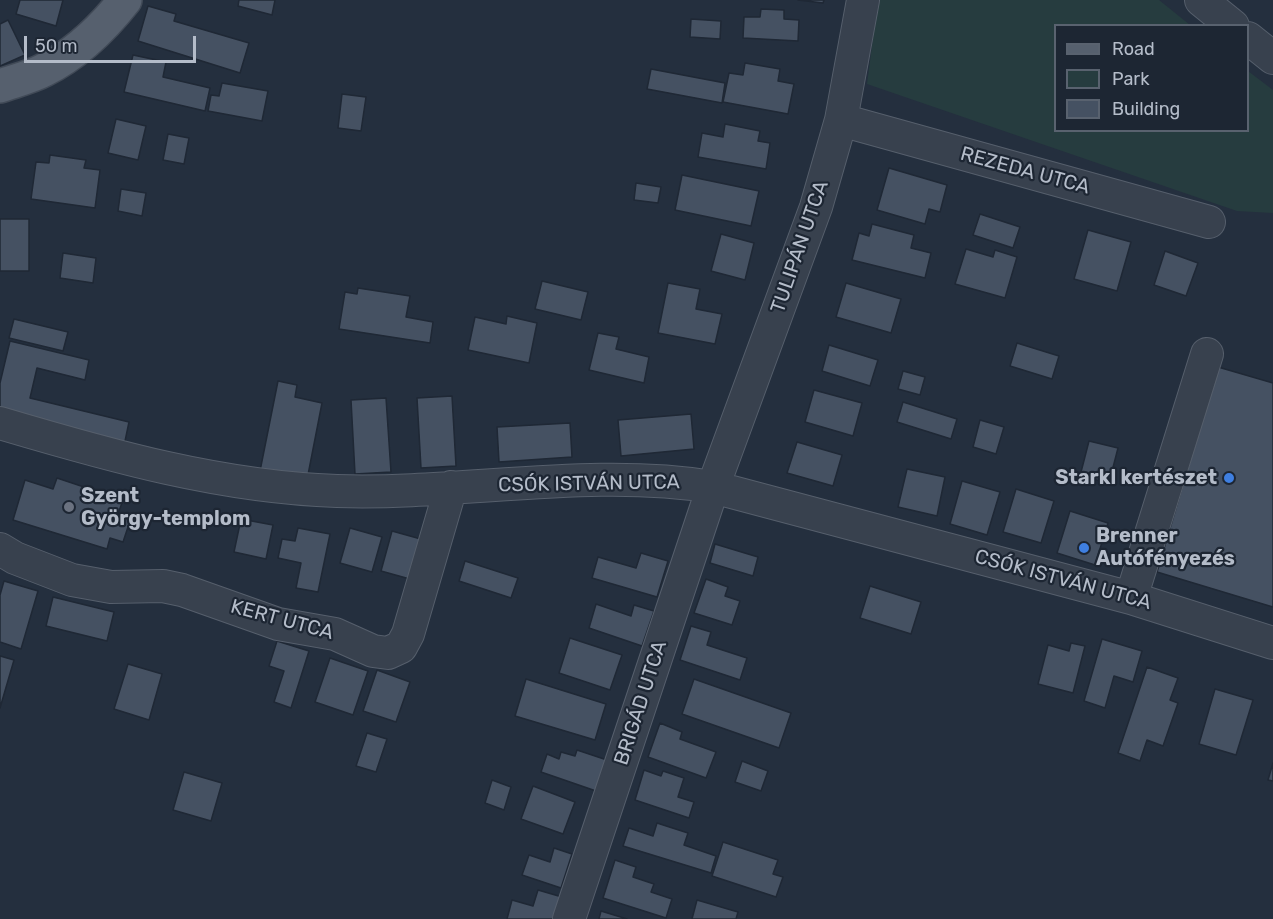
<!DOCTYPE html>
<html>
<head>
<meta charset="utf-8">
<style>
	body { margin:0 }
	#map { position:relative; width:1273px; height:919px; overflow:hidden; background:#242f3e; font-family:Rubik,sans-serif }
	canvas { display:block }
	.legend { position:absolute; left:1054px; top:24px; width:195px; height:108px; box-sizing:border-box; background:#1d2633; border:2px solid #59626f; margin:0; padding:8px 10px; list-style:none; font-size:18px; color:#b4bcc9 }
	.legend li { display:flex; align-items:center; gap:12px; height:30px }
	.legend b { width:30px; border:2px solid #59626f }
	.scale { position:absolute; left:24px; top:36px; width:172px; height:27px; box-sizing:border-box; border:3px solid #b4bcc9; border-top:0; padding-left:8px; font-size:18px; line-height:21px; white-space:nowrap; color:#b4bcc9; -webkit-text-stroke:4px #1d2633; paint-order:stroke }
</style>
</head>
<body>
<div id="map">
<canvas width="1273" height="919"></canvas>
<ul class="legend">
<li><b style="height:8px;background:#56606e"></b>Road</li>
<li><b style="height:16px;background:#263c3f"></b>Park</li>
<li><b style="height:16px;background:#455162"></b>Building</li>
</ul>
<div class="scale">50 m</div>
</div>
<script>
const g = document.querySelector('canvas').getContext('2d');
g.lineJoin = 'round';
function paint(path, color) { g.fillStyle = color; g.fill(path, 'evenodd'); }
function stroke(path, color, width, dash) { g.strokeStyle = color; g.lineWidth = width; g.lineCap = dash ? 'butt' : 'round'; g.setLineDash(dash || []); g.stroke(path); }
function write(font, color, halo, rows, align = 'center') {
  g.font = font + ' Rubik,sans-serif'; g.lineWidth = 4.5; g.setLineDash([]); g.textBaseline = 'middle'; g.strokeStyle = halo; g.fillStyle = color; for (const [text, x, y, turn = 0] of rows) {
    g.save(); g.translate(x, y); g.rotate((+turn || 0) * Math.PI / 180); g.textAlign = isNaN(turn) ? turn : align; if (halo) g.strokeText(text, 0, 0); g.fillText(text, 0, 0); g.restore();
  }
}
const green = new Path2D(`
	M878 0H1159L1190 25 1056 26V130H1248V71L1273 90V213L1237 211 867 84Z`);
const building = new Path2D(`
	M20 0H63L56 26 16 14Z
	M239 0H275L272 15 238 6Z
	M798 0H824L823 3Z
	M148 6 176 14 174 21 249 43 240 73 138 41Z
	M761 9 784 10V19L799 20 798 41 743 38 744 17H760Z
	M691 19 721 21 720 39 690 37Z
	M8 20 25 55 0 66V24Z
	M133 55 166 62 163 77 210 88 205 111 124 92Z
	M745 63 780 69 778 81 794 84 788 114 723 102 729 73 743 75Z
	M651 69 725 83 722 103 647 89Z
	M222 83 268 91 262 121 208 111 211 95 219 96Z
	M342 94 366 97 361 131 338 128Z
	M116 119 146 126 138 160 108 153Z
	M725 124 760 131 758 141 770 143 766 169 698 157 702 133 723 137Z
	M168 134 189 138 184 164 163 160Z
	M50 155 86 160 84 168 100 170 95 208 31 199 36 162 49 163Z
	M889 168 947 185 940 212 929 209 925 224 877 210Z
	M682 175 759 191 751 226 675 210Z
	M636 183 661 187 658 203 634 200Z
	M121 189 146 193 142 216 118 211Z
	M980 214 1020 227 1013 248 973 235Z
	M0 219H29V271H0Z
	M872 224 914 235 911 248 931 253 925 278 852 260 859 233 869 236Z
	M1088 230 1131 242 1117 291 1074 279Z
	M721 234 754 243 745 280 711 271Z
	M966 249 993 257 995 250 1017 257 1005 298 955 284Z
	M1165 251 1198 263 1186 296 1154 285Z
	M63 253 96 258 93 283 60 278Z
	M542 281 588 292 581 320 535 309Z
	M668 283 700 289 696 309 722 314 715 344 658 333Z
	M846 283 901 299 891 333 836 317Z
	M358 288 410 296 406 317 433 322 430 343 339 329 345 292 357 294Z
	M507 316 537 323 529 363 468 350 475 317 506 324Z
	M14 319 68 332 63 351 9 338Z
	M598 333 619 337 616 349 649 357 644 383 589 370Z
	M10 341 89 360 85 380 37 368 30 398 129 422 124 446 0 416V383Z
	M1017 343 1059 356 1052 379 1010 366Z
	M829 345 878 360 870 386 822 371Z
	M1218 367 1273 383V607L1157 572Z
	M903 371 925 377 920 395 898 389Z
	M278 381 297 385 295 397 322 403 307 480 260 471Z
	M814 390 862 403 853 436 805 422Z
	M452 396 456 466 421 468 417 398Z
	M386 398 391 472 355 474 351 400Z
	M903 402 957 419 951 439 897 422Z
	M691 414 694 449 621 456 618 420Z
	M980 420 1004 427 996 454 973 447Z
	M570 423 572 457 499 462 497 427Z
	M1089 441 1118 448 1109 483 1080 476Z
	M797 442 842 455 833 486 787 473Z
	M907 469 945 477 937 516 898 507Z
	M57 478 123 500 118 514 131 518 123 542 110 538 107 549 13 520 25 480 53 489Z
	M962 481 1000 492 987 535 950 524Z
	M1016 489 1054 501 1041 543 1003 532Z
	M1070 511 1108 523 1095 565 1057 553Z
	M241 519 273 525 266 559 234 552Z
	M298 528 330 534 318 592 296 588 301 563 278 558 282 539 295 541Z
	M350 528 382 537 372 572 340 563Z
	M392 531 428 541 417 581 381 571Z
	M715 544 758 557 753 576 710 563Z
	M641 553 668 561 657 597 592 578 598 557 636 568Z
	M465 561 518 578 511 598 459 581Z
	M706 579 728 587 725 596 740 601 732 625 694 613Z
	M4 581 38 591 21 649 0 642V595Z
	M870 586 921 602 911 634 860 618Z
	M53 597 114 612 107 641 46 626Z
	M596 604 631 616 634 605 654 611 642 646 589 628Z
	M691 626 711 632 707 645 747 658 740 680 680 660Z
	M570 638 622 655 610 690 559 673Z
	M1102 639 1142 651 1133 682 1114 676 1105 708 1084 701Z
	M277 641 309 651 291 708 274 702 284 671 269 666Z
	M1071 643 1085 646 1073 693 1038 684 1048 645 1069 651Z
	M0 656 14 660 0 708Z
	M330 658 368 671 353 715 315 702Z
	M128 664 162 674 149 720 114 709Z
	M1147 667 1178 678 1170 700 1178 703 1163 746 1147 740 1140 761 1118 753Z
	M377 670 410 682 396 722 363 711Z
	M526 679 606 704 595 740 515 716Z
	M694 679 791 713 779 748 682 714Z
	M1215 689 1253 700 1236 755 1199 744Z
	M660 723 682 732 680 739 716 752 706 778 648 757Z
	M367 733 387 739 376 772 356 766Z
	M577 750 607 760 596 791 541 772 547 754 559 759 561 752 575 756Z
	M742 761 768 771 761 791 735 782Z
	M1273 763V781L1268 780Z
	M644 770 661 776 663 771 684 778 678 797 694 802 689 818 635 800Z
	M184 772 222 783 211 821 173 810Z
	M492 780 511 787 504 810 485 803Z
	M533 786 575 802 563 834 521 819Z
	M657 823 688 833 684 845 716 856 711 873 623 846 629 828 653 836Z
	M723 842 778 860 773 874 783 877 776 897 712 876Z
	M554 848 572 854 561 888 522 875 529 855 550 862Z
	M615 860 636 867 633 877 654 884 651 892 672 899 666 918 603 898Z
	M538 890 562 897 555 919H507L512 900 533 906Z
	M697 900 738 912 736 919H692Z
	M601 911 627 919H599Z`);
const minor = new Path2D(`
	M1201 0 1233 26
	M1248 38 1273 58
	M841 120 1209 222
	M0 423C111 456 221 487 337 491 461 495 590 467 713 487L1131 598 1273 643
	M0 549 15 558 72 580 111 587 163 586 182 590 278 624 335 634 373 651 388 653 401 647 408 634 451 487
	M1131 598 1207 354
	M569 919 713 487 816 207 841 120 863 0`);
const major = new Path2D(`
	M0 86C14 81 31 77 44 70 76 54 103 28 125 0`);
const markers = [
	[1229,478,6,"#3f7fe0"],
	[69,507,6,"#6b7280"],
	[1084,548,6,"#3f7fe0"]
];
const streetNames = [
	["REZEDA UTCA",1025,171,15],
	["TULIPÁN UTCA",800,247,-71],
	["CSÓK ISTVÁN UTCA",589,484,-1],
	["CSÓK ISTVÁN UTCA",1063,580,15],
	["KERT UTCA",282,620,15],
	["BRIGÁD UTCA",641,703,-72]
];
const poiNames = [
	["Starkl kertészet",1217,478,"right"],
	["Szent",81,496],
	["György-templom",81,519],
	["Brenner",1096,536],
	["Autófényezés",1096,559]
];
paint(green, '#263c3f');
paint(building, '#455162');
stroke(building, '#1f2835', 1.5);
stroke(minor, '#565f6c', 34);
stroke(major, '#414a57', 36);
stroke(minor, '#38414e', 32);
stroke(major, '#56606e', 33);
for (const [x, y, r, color] of markers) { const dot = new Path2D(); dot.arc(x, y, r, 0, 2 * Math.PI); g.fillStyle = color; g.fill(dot); stroke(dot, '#1d2633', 2); }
write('20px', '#b4bcc9', '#1d2633', streetNames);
write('bold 20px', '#b4bcc9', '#1d2633', poiNames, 'left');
</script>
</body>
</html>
